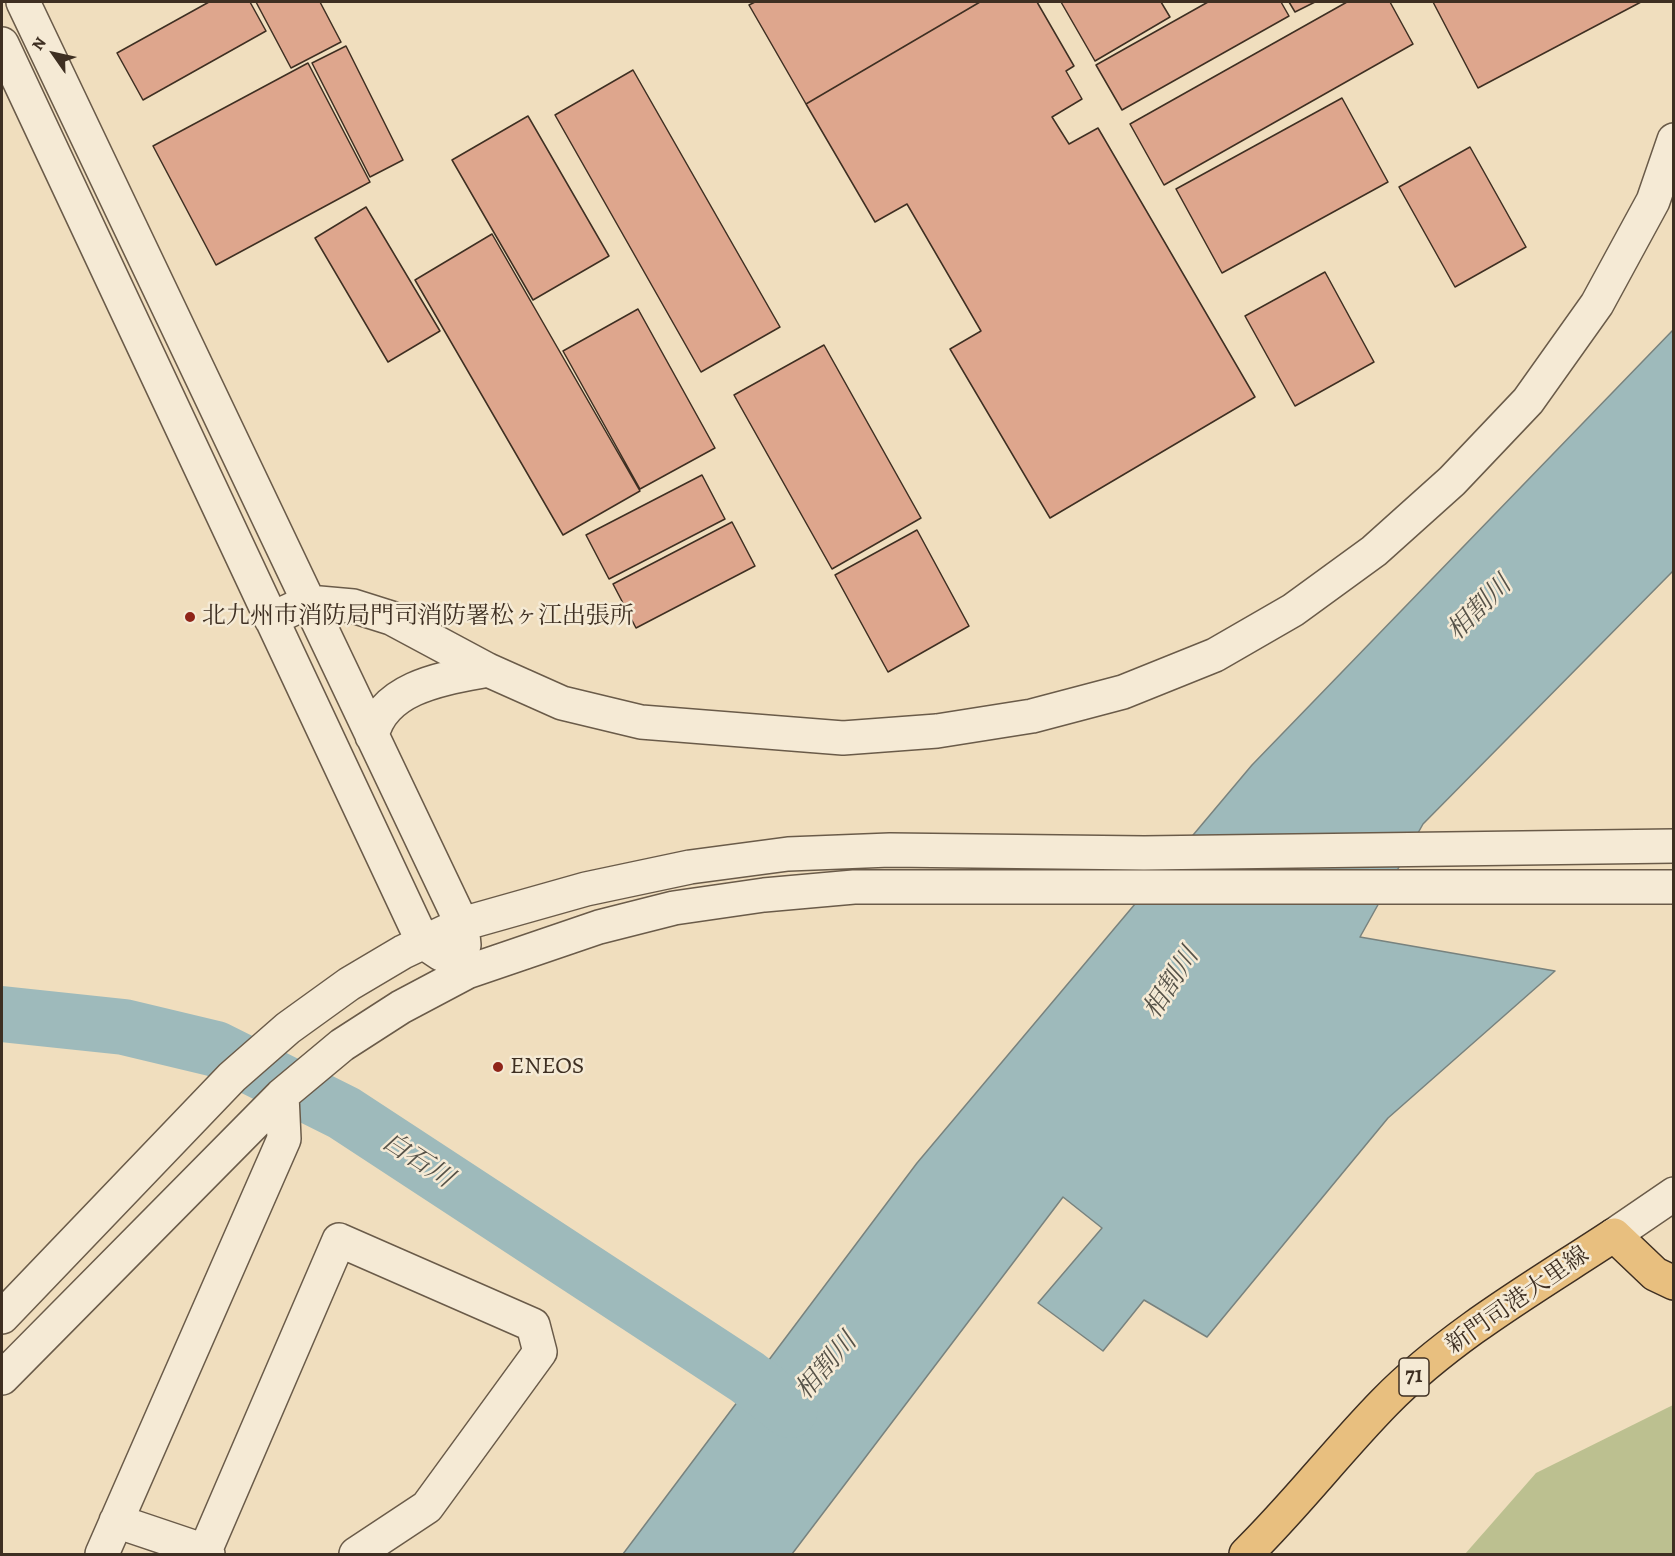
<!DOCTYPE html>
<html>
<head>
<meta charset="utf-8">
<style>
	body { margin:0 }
	#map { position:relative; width:1675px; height:1556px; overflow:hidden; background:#f0debe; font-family:Alegreya,serif }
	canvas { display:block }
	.frame { position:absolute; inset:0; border:3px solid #3e2f22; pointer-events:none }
	.north { position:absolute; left:24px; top:24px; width:60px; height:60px; -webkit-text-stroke:4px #f5ead5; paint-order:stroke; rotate:304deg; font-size:16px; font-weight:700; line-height:24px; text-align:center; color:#3e2f22 }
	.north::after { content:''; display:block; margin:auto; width:21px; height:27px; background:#3e2f22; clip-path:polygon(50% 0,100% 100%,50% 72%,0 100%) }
</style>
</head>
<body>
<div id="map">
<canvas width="1675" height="1556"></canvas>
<div class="frame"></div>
<div class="north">N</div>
</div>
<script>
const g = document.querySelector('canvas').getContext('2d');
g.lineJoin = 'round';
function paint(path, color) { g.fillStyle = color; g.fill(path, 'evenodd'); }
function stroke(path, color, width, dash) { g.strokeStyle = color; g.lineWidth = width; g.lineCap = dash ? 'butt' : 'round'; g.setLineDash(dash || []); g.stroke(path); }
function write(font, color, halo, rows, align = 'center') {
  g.font = font + ' Alegreya,"Noto Serif JP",serif'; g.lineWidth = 5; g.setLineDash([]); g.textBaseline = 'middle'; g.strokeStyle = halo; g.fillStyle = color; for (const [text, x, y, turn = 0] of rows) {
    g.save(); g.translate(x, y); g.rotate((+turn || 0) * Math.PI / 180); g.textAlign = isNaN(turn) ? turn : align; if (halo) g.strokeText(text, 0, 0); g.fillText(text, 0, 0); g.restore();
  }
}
const green = new Path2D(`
	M1673 1405V1554H1465L1536 1473Z`);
const water = new Path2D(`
	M1673 330V571L1423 824 1360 937 1555 971 1388 1118 1207 1337 1144 1300 1103 1351 1038 1303 1102 1228 1063 1197 792 1554H623L917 1163 1252 765Z`);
const river = new Path2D(`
	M2 1014 124 1027 216 1049 344 1113 747 1377 790 1410`);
const building = new Path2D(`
	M209 2H250L266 31 143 100 117 53Z
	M256 2H320L341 42 291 68Z
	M755 2H980L806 104 749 5Z
	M980 2H1037L1074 66 1066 71 1082 99 1052 117 1069 144 1098 128 1255 397 1050 518 950 349 981 331 907 204 875 222 806 104Z
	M1061 2H1161L1170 17 1095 61Z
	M1208 2H1281L1289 16 1122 110 1096 65Z
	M1289 2H1315L1295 12Z
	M1347 2H1390L1413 44 1164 185 1130 124Z
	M1433 2H1641L1478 88Z
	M346 46 403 160 370 177 312 63Z
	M308 63 370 182 216 265 153 146Z
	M633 70 780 327 701 372 555 115Z
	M1342 98 1388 182 1222 273 1176 189Z
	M528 116 609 256 533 300 452 160Z
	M1470 147 1526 247 1455 287 1399 187Z
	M366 207 440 331 388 362 315 238Z
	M492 234 640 491 563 535 415 280Z
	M1325 272 1374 362 1295 406 1245 316Z
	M638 309 715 448 640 489 563 351Z
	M824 345 921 518 832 569 734 395Z
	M702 475 725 519 609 579 586 535Z
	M732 522 755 566 636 628 613 584Z
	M917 530 969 626 888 672 835 575Z`);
const minor = new Path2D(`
	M23 2 462 924 464 945
	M2 44 423 942 441 954
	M271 619 308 602 353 606 391 618 488 670 562 703 641 722 843 738 937 731 1032 716 1123 692 1215 655 1293 610 1374 551 1452 481 1528 401 1597 304 1653 201 1674 140
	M372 736C383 686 446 678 488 670
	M1614 1235 1674 1194
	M2 1317 232 1077 288 1028 349 984 403 952 462 924 586 889 690 867 788 854 890 850 1144 853 1674 846
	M2 1378 282 1095 342 1045 401 1007 467 972 599 927 674 908 764 895 854 887H1674
	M116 1521 205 1551 208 1554
	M205 1551 339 1240 533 1325 540 1352 427 1507 356 1554
	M102 1554 284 1139 282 1095`);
const major = new Path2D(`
	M1246 1554C1295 1506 1337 1451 1385 1402 1451 1335 1535 1287 1614 1235L1655 1274 1674 1283`);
const markers = [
	[190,617,6,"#8f2418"],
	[498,1067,6,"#8f2418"]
];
const shields = [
	[1414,1377,30]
];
const shieldNames = [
	["71",1414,1377]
];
const poiNames = [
	["北九州市消防局門司消防署松ヶ江出張所",202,617],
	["ENEOS",510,1067]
];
const streetNames = [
	["新門司港大里線",1518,1301,-35]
];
const waterNames = [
	["相割川",1480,609,-45],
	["相割川",1172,984,-57],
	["白石川",417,1161,33],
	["相割川",827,1367,-49]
];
paint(green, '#bcc090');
paint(water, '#9ebabb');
stroke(water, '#78827e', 1.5);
stroke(river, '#9ebabb', 56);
paint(building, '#dea68d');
stroke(building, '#3e2f22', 1.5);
stroke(minor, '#6a5b49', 36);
stroke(major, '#3e2f22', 36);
stroke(minor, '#f5ead5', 33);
stroke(major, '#e8bf7f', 33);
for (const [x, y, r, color] of markers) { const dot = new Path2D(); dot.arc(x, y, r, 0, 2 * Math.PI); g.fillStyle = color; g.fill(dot); stroke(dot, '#f5ead5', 2); }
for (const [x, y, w] of shields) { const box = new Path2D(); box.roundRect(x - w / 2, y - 19, w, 38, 4.5); g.fillStyle = '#f5ead5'; g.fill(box); stroke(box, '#3e2f22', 1.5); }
write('bold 22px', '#3e2f22', null, shieldNames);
write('24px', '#3e2f22', '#f5ead5', poiNames, 'left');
write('24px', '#3e2f22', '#f5ead5', streetNames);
write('italic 26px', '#565248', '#f5ead5', waterNames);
</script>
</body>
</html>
